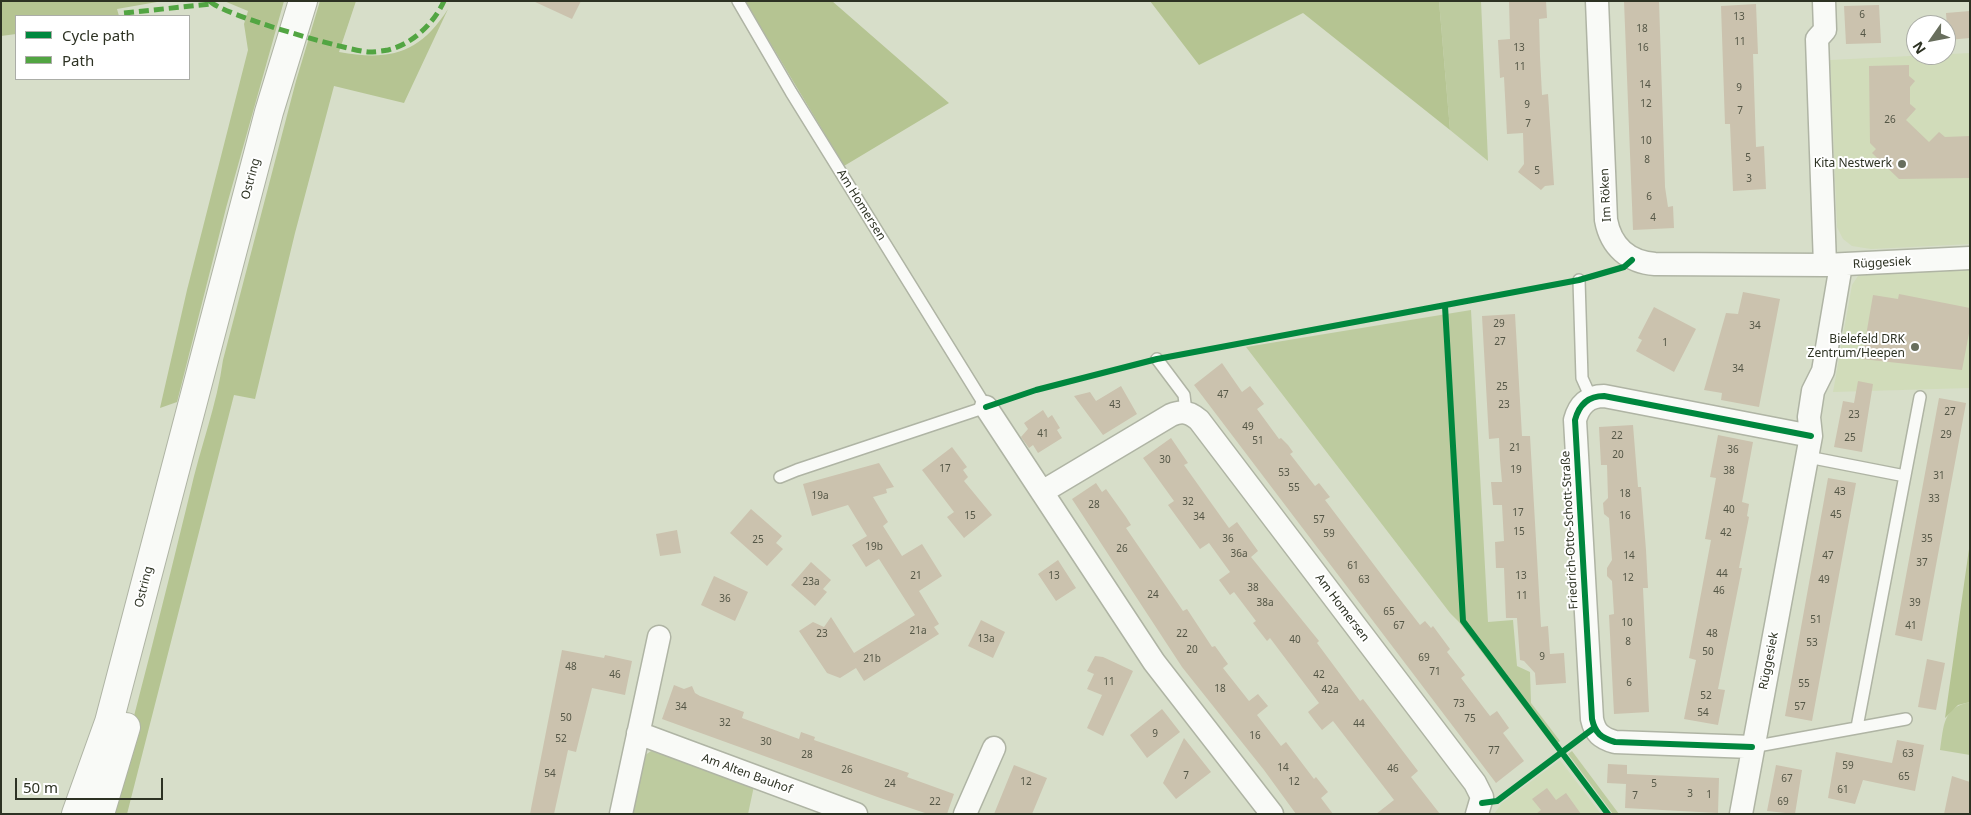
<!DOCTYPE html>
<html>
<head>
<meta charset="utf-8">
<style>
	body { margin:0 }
	#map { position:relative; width:1971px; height:815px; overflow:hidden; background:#d7dec9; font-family:"Noto Sans",sans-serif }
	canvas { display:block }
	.frame { position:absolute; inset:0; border:2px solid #2d3223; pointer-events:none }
	.legend { position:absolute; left:15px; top:15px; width:175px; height:65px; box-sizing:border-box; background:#fff; border:1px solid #abada7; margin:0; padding:6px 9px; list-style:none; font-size:15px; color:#2d3223 }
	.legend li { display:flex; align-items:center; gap:10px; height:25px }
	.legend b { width:25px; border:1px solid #abada7 }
	.north { position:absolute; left:1906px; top:15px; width:50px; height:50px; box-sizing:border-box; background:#fff; border:1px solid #abada7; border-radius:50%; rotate:237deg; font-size:14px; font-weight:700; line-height:20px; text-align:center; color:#2d3223 }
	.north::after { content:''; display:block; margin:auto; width:18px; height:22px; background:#686e5d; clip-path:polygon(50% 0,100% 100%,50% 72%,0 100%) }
	.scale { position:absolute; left:15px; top:778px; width:148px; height:22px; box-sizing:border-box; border:2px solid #2d3223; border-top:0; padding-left:6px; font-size:15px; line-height:18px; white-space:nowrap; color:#2d3223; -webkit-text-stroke:4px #fff; paint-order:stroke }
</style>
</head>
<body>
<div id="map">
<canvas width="1971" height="815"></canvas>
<div class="frame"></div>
<ul class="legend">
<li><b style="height:6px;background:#00873e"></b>Cycle path</li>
<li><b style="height:6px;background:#52a542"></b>Path</li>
</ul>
<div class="north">N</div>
<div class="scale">50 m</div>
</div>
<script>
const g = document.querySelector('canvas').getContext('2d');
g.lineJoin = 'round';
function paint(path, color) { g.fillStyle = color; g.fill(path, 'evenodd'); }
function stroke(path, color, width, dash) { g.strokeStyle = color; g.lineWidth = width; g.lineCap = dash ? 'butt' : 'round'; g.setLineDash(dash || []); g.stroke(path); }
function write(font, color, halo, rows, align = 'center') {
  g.font = font + ' "Noto Sans",sans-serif'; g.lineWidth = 4; g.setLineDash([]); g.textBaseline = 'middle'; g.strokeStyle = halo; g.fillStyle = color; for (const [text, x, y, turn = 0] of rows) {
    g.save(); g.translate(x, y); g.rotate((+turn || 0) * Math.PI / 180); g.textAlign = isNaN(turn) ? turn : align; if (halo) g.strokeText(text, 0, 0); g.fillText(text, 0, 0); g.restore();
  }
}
const built = new Path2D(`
	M1970 53V244L1871 249 1852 246 1843 239 1837 227 1830 60Z
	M1970 270V388L1833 392 1852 285 1858 276 1864 274Z
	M1560 760 1601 814H1494L1502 803Z`);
const green = new Path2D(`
	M1439 1H1481L1488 161 1450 130Z
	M1471 310 1488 622 1513 620 1517 666 1530 672 1531 703 1560 741 1553 746 1459 622 1450 613 1246 347Z
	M1970 702V755L1940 750C1944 726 1942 708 1970 702Z
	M651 751 754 786 748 814H630L644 756Z
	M1572 751 1619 814H1613L1568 754Z`);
const forest = new Path2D(`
	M1 1H194L157 2 117 9 119 16H16V34L1 36Z
	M224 1H284L226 208 177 402 160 408 187 290 248 50 244 24 248 11Z
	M320 1H356L339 52C390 61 419 54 448 9L404 103 334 86 295 233 255 399 234 395 127 814H108C137 707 164 600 190 493 200 448 217 405 223 360L296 81Z
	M745 1H832L949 103 844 166Z
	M1150 1H1439L1450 130 1303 13 1199 65Z
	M1970 542V702L1958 705 1945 718Z`);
const building = new Path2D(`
	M533 1H581L572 19Z
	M1509 1H1546L1547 18 1539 19 1540 57 1542 95 1548 94 1554 185 1545 186 1541 190 1518 172 1524 164 1523 133 1507 134 1504 77 1500 78 1498 40 1510 39Z
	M1624 1H1659L1665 187 1668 207 1673 206 1674 228 1633 230Z
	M1756 4 1758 54H1753L1756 147 1764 146 1766 189 1733 191 1730 124H1725L1721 6Z
	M1879 5 1881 43 1846 44 1844 6Z
	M1970 11V38L1948 40 1946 13Z
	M1909 65V76L1915 81 1910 87V104L1916 109 1906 120 1929 142 1939 132 1945 137 1970 136V178L1899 179 1872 153 1876 149 1870 143 1869 66Z
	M1743 292 1780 299 1759 407 1721 400 1722 393 1704 390 1726 313 1738 314Z
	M1899 294 1970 308V328L1962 370 1862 359 1873 295 1898 299Z
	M1654 307 1696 329 1674 372 1636 351 1642 340 1638 338Z
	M1515 314 1522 436H1530L1541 627 1548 626 1550 654 1564 653 1566 683 1536 685 1535 673 1524 661 1520 660 1517 618H1506L1504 568H1496L1495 542 1504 541 1502 505H1493L1491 482H1502L1500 460 1499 438 1489 439 1482 316Z
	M1222 363 1242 392 1250 386 1264 404 1257 409 1279 439 1281 438 1288 445 1293 452 1290 454 1315 486 1319 483 1330 497 1325 500 1396 594 1420 625 1425 621 1431 628 1433 626 1450 649 1447 652 1465 675 1461 678 1490 716 1497 711 1509 728 1503 733 1524 761 1496 783 1194 385Z
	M1858 381 1873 384 1862 452 1834 447 1843 401 1854 403Z
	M1121 386 1137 414 1103 435 1074 396 1090 392 1096 401Z
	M1939 398 1966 403 1922 641 1895 635Z
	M1043 410 1048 418 1052 415 1060 428 1057 430 1062 438 1038 453 1033 445 1029 448 1021 437 1028 429 1024 423Z
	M1633 425 1638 487H1641L1646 550 1648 588H1643L1649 712 1614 714 1609 615 1614 614 1612 581 1607 576V568L1612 560 1609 518 1604 514 1603 503 1608 498 1607 465H1601L1599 427Z
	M1718 435 1753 442 1742 502 1749 504 1747 516 1749 517 1739 568H1742L1718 689 1725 690 1718 725 1684 719 1696 660 1689 658 1711 540 1705 539 1716 478 1710 477Z
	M1171 438 1188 463 1184 465 1229 528 1237 522 1258 551 1251 557 1319 641 1317 643 1360 701 1363 699 1418 771 1411 777 1440 814H1376L1394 800 1333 721 1322 730 1314 720 1308 712 1319 703 1270 638 1267 641 1253 623 1256 621 1234 592 1230 595 1219 580 1230 572 1209 543 1200 549 1168 505 1174 501 1143 458Z
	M952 447 967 467 963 470 968 477 964 481 992 515 964 538 947 517 954 512 922 470Z
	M879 463 894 487 886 489 887 493 873 497 888 522 883 526 902 556 922 544 942 576 919 591 939 624 934 627 939 634 864 681 856 668 840 678 827 673 799 631 813 622 824 627 831 617 854 653 915 615 879 559 866 567 852 545 867 536 848 505 812 516 803 484Z
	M1828 478 1856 483 1812 721 1785 716Z
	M1096 483 1102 492 1106 489 1126 517 1131 525 1126 528 1183 611 1187 609 1212 647 1215 646 1228 664 1223 668 1249 701 1258 694 1268 706 1257 715 1281 746 1286 742 1314 779 1316 777 1328 792 1321 798 1333 814H1296L1264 770 1182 667 1072 499Z
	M751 509 782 536 776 543 783 549 767 566 730 533Z
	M677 530 681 553 660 556 656 534Z
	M1058 560 1076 588 1056 601 1038 574Z
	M811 562 831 580 823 589 827 592 815 606 791 585Z
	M714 576 748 592 735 621 701 605Z
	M981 620 1005 632 993 658 968 646Z
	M562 650 604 658 605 655 632 661 625 695 592 688 576 752 568 750 554 814H530Z
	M1095 656 1103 657 1133 671 1103 736 1087 728 1102 695 1087 689 1094 674 1087 671Z
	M1927 659 1945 663 1936 710 1918 707Z
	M674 685 684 689 692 686 695 693 700 696 744 712 742 718 799 739 801 732 815 737 814 740 909 773 907 777 954 794 947 814H928L883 799 662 719Z
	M1162 709 1180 732 1147 758 1130 735Z
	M1184 738 1211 772 1176 799 1163 783Z
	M1897 740 1924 745 1915 791 1863 780 1855 804 1828 798 1836 752 1892 763Z
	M1608 764 1627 765V774L1719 778 1718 813 1625 808 1626 784 1607 783Z
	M1014 765 1047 778 1032 814H994Z
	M1776 765 1802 770 1795 814 1767 811Z
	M1952 776 1970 782V814H1944Z
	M1547 788 1556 800 1566 793 1581 814H1536L1541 810 1532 799Z`);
const service = new Path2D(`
	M738 1 791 92 986 407 797 470 780 477
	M1579 280 1582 378 1591 398
	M1157 359 1184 395 1186 412
	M1808 457 1905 476
	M1857 727 1920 397
	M1752 747 1906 719`);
const minor = new Path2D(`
	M1597 1 1606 220C1611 247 1629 262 1655 264L1825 265 1970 258
	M1824 1 1825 30 1817 39 1825 265
	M986 407 1154 662 1272 814
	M1042 492 1171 415C1182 410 1190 412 1199 420L1475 783 1482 797 1477 814
	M638 733 856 814
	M1752 747 1615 742C1601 738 1595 733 1592 719L1575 420C1579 405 1588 396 1604 396L1811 436
	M621 814 659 637
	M965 814 994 748
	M1741 814 1811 436 1809 417 1813 391 1823 371 1841 265`);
const secondary = new Path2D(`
	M76 814 109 722 269 112 303 1
	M100 814 126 727`);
const quiet = new Path2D(`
	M210 1C219 14 349 51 369 52 375 52 383 51 388 50 413 44 434 23 444 1
	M124 13 211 4`);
const cycleway = new Path2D(`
	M1445 306 1463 621 1608 814
	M986 407 1036 390 1157 359 1579 280 1624 267 1632 260
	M1752 747 1615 742C1601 738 1595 733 1592 719L1575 420C1579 405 1588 396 1604 396L1811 436
	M1482 803 1497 801 1594 728`);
const markers = [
	[1902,164,5,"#686e5d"],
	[1915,347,5,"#686e5d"]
];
const numberNames = [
	["6",1862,15],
	["13",1739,17],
	["18",1642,29],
	["4",1863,34],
	["11",1740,42],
	["13",1519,48],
	["16",1643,48],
	["11",1520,67],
	["14",1645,85],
	["9",1739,88],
	["12",1646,104],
	["9",1527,105],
	["7",1740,111],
	["26",1890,120],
	["7",1528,124],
	["10",1646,141],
	["5",1748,158],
	["8",1647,160],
	["5",1537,171],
	["3",1749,179],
	["6",1649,197],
	["4",1653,218],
	["29",1499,324],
	["34",1755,326],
	["27",1500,342],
	["1",1665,343],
	["34",1738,369],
	["25",1502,387],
	["47",1223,395],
	["43",1115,405],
	["23",1504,405],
	["27",1950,412],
	["23",1854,415],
	["49",1248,427],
	["41",1043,434],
	["29",1946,435],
	["22",1617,436],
	["25",1850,438],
	["51",1258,441],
	["21",1515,448],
	["36",1733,450],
	["20",1618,455],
	["30",1165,460],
	["17",945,469],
	["19",1516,470],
	["38",1729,471],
	["53",1284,473],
	["31",1939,476],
	["55",1294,488],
	["43",1840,492],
	["18",1625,494],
	["19a",820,496],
	["33",1934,499],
	["32",1188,502],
	["28",1094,505],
	["40",1729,510],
	["17",1518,513],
	["45",1836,515],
	["15",970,516],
	["16",1625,516],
	["34",1199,517],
	["57",1319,520],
	["15",1519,532],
	["42",1726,533],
	["59",1329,534],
	["36",1228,539],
	["35",1927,539],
	["25",758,540],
	["19b",874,547],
	["26",1122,549],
	["36a",1239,554],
	["14",1629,556],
	["47",1828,556],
	["37",1922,563],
	["61",1353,566],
	["44",1722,574],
	["21",916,576],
	["13",1054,576],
	["13",1521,576],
	["12",1628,578],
	["63",1364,580],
	["49",1824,580],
	["23a",811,582],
	["38",1253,588],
	["46",1719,591],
	["24",1153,595],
	["11",1522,596],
	["36",725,599],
	["38a",1265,603],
	["39",1915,603],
	["65",1389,612],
	["51",1816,620],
	["10",1627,623],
	["67",1399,626],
	["41",1911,626],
	["21a",918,631],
	["23",822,634],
	["22",1182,634],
	["48",1712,634],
	["13a",986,639],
	["40",1295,640],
	["8",1628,642],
	["53",1812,643],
	["20",1192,650],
	["50",1708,652],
	["9",1542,657],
	["69",1424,658],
	["21b",872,659],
	["48",571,667],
	["71",1435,672],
	["46",615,675],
	["42",1319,675],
	["11",1109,682],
	["6",1629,683],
	["55",1804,684],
	["18",1220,689],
	["42a",1330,690],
	["52",1706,696],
	["73",1459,704],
	["34",681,707],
	["57",1800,707],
	["54",1703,713],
	["50",566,718],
	["75",1470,719],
	["32",725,723],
	["44",1359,724],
	["9",1155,734],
	["16",1255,736],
	["52",561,739],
	["30",766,742],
	["77",1494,751],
	["63",1908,754],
	["28",807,755],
	["59",1848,766],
	["14",1283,768],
	["46",1393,769],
	["26",847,770],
	["54",550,774],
	["7",1186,776],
	["65",1904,777],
	["67",1787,779],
	["12",1026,782],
	["12",1294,782],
	["24",890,784],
	["5",1654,784],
	["61",1843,790],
	["3",1690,794],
	["1",1709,795],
	["7",1635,796],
	["22",935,802],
	["69",1783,802]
];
const poiNames = [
	["Kita Nestwerk",1892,164],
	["Bielefeld DRK",1905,340],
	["Zentrum/Heepen",1905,354]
];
const streetNames = [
	["Ostring",251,179,-75],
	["Im Röken",1606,195,-93],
	["Am Homersen",861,205,58],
	["Rüggesiek",1882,263,-3],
	["Friedrich-Otto-Schott-Straße",1570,530,-93],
	["Ostring",144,587,-76],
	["Am Homersen",1342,608,53],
	["Rüggesiek",1769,661,-79],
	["Am Alten Bauhof",747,774,20]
];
paint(built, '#d1dcba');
paint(green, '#bdcb9f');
paint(forest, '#b5c492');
paint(building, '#cbc2ae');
stroke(service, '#afb4a4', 14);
stroke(minor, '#afb4a4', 25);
stroke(secondary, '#afb4a4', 30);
stroke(service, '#f9faf7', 11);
stroke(minor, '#f9faf7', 22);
stroke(secondary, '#f9faf7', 28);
stroke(quiet, '#52a542', 5, [10, 5]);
stroke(cycleway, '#00873e', 6);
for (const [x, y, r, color] of markers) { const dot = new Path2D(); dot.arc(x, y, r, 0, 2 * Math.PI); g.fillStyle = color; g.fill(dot); stroke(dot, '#fff', 2); }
write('10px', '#545646', null, numberNames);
write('12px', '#2d3223', '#fff', poiNames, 'right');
write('12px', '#2d3223', '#fff', streetNames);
</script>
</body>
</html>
